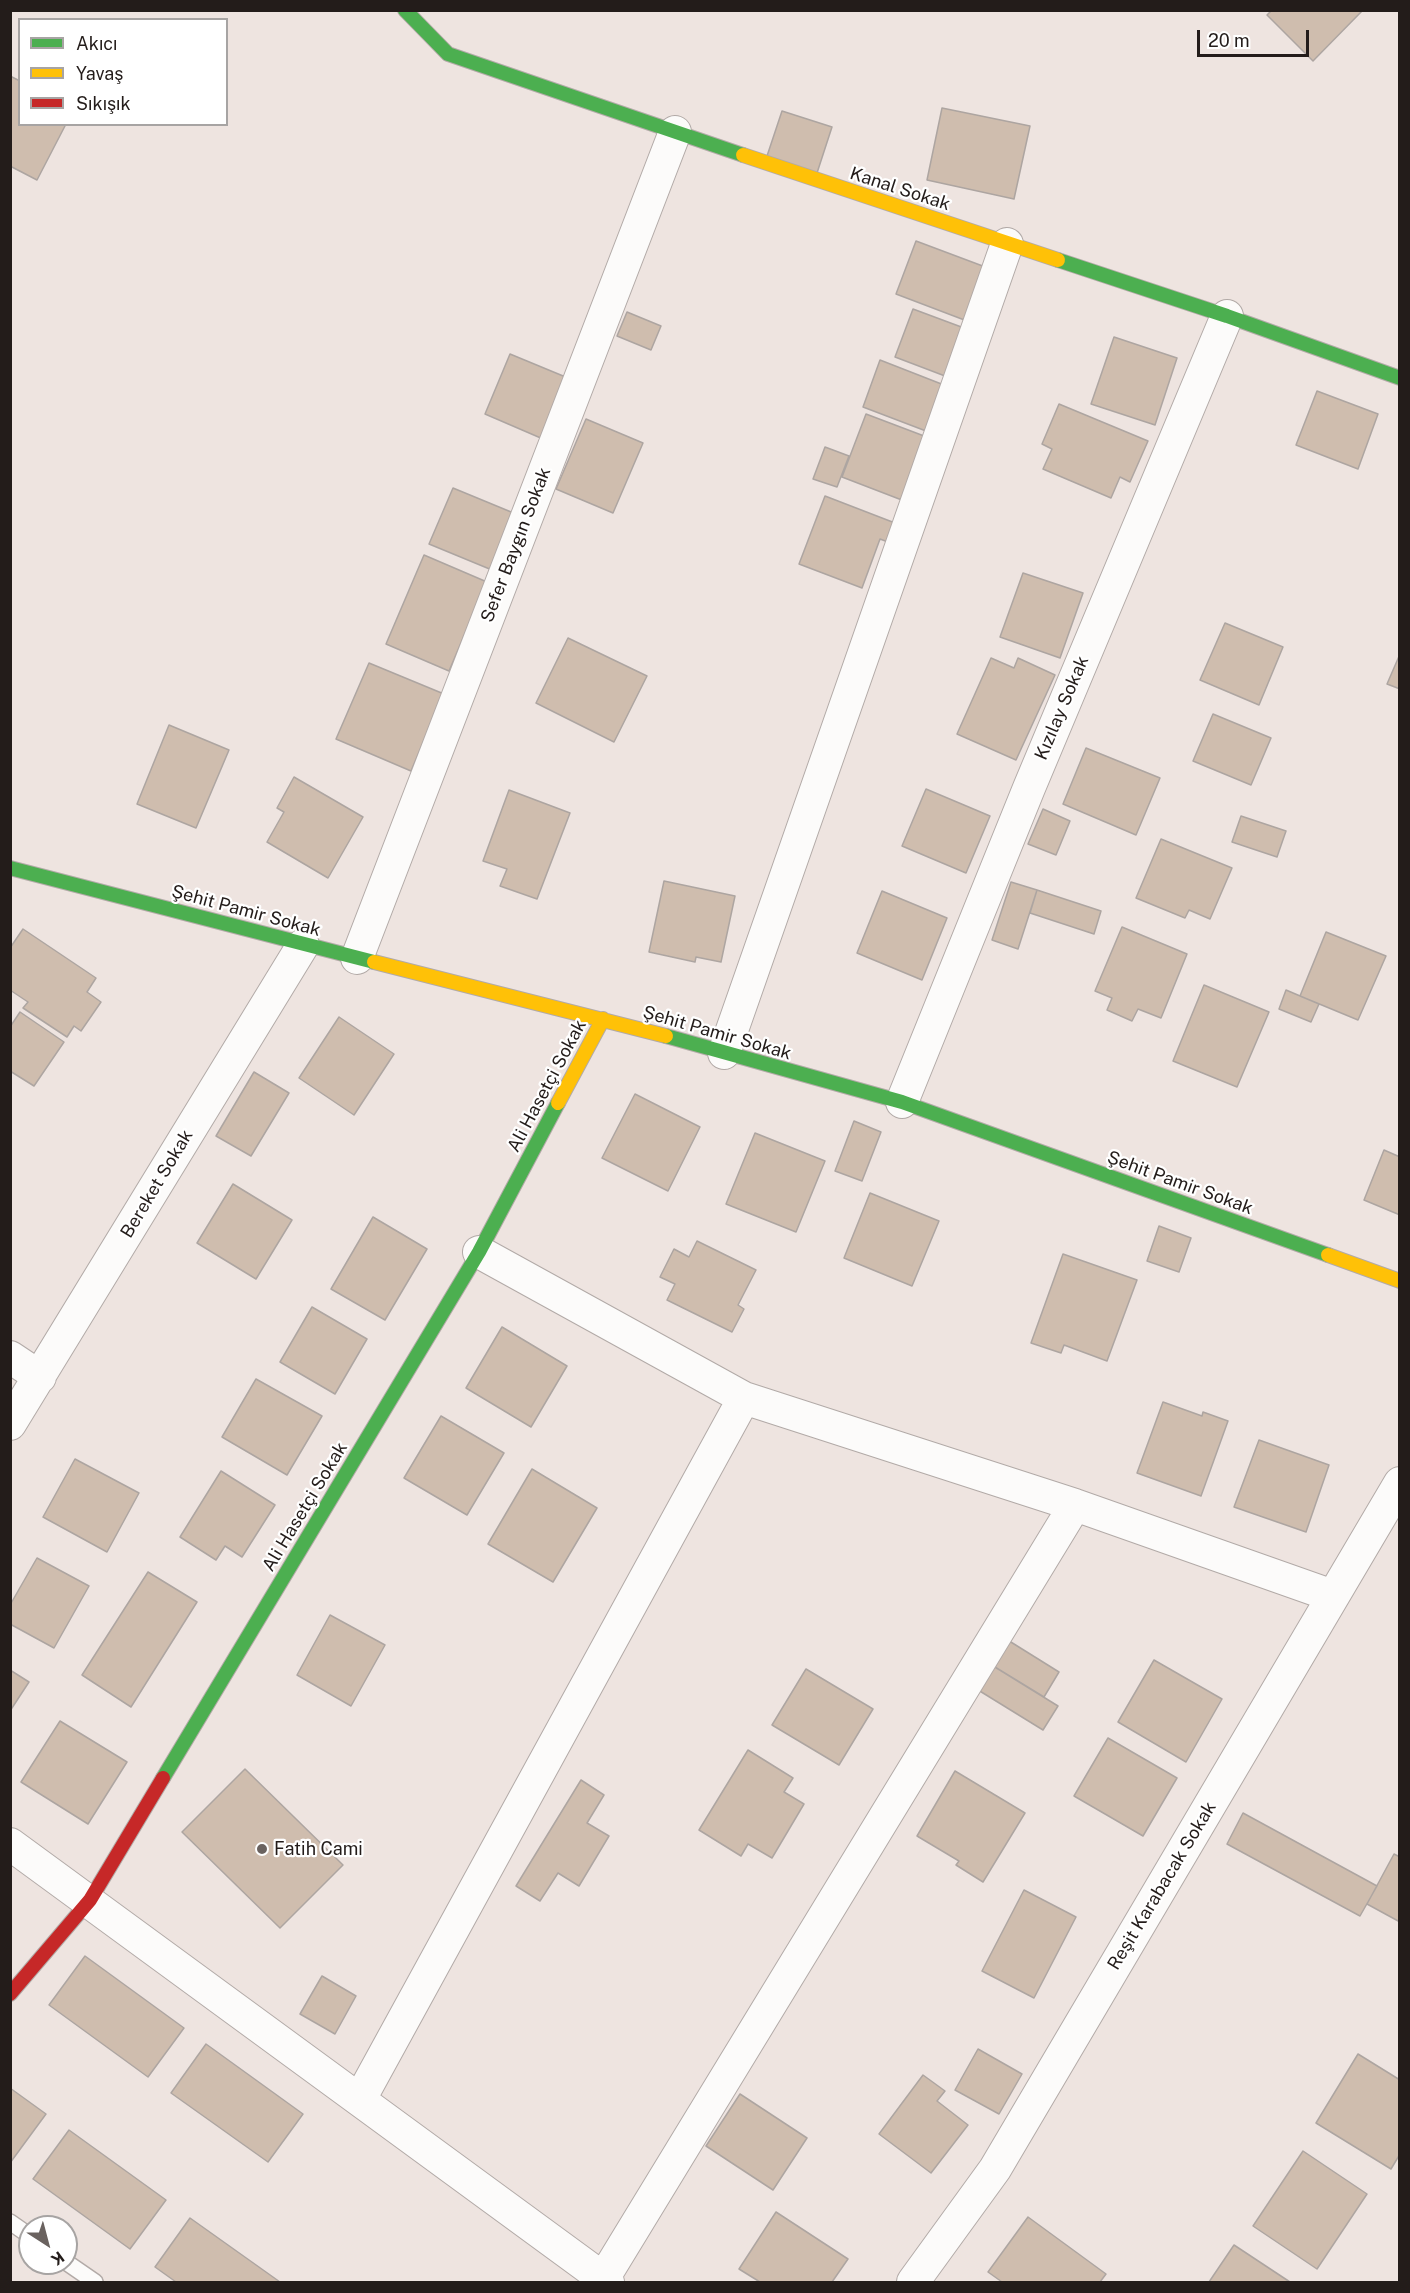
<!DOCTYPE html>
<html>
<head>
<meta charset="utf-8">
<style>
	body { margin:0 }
	#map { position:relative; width:1410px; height:2293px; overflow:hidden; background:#eee4e0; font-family:"Public Sans",sans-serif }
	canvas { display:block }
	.frame { position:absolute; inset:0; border:12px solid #231c1a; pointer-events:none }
	.legend { position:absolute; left:18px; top:18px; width:210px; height:108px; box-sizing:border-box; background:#fff; border:2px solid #a7a4a3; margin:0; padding:8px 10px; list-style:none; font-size:18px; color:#231c1a }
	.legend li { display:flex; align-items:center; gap:12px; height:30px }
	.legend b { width:30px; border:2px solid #a7a4a3 }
	.north { position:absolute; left:18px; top:2215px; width:60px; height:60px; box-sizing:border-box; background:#fff; border:2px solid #a7a4a3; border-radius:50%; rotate:144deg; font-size:16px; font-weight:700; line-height:24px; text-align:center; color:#231c1a }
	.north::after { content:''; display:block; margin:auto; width:21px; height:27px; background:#6a625f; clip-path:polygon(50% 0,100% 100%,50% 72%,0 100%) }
	.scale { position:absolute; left:1197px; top:30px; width:112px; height:27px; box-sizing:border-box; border:3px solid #231c1a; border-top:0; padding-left:8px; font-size:18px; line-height:21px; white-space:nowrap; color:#231c1a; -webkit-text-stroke:4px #fff; paint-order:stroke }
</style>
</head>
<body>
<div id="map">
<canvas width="1410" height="2293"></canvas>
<div class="frame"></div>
<ul class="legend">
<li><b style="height:8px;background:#4caf50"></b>Akıcı</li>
<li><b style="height:8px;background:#ffc107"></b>Yavaş</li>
<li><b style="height:8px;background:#c62828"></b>Sıkışık</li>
</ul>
<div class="north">K</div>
<div class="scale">20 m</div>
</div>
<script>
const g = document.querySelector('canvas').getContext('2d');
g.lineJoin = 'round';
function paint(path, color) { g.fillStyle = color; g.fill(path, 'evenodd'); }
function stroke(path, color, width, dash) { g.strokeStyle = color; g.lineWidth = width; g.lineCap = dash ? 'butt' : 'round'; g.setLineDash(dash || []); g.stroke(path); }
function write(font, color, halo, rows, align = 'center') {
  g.font = font + ' "Public Sans",sans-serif'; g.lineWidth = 4.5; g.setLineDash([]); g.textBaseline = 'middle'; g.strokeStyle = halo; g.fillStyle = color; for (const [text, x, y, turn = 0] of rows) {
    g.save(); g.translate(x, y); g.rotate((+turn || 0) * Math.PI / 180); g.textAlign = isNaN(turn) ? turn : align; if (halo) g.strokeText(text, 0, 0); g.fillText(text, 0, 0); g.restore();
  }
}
const building = new Path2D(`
	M1272 10H1363L1313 61 1267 15Z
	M10 76 20 81V124H66L37 180 10 166Z
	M942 108 1030 126 1014 199 927 180Z
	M782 111 832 127 817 173 767 156Z
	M916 241 988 268 967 321 896 294Z
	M913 309 964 328 945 376 895 357Z
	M627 312 661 326 651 350 617 336Z
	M1114 337 1177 358 1155 425 1091 404Z
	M510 354 568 378 543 439 485 414Z
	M880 360 944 385 926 431 863 407Z
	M1317 391 1378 414 1358 469 1296 445Z
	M1059 404 1148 441 1130 482 1120 477 1111 498 1043 469 1052 449 1042 444Z
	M866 414 932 439 907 502 842 477Z
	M586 419 643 443 613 513 556 489Z
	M825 447 849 456 837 487 813 479Z
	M453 488 516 514 492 570 429 544Z
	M825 496 895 523 888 542 880 539 862 588 799 564Z
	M424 555 487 582 449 671 386 644Z
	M1023 573 1083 593 1060 658 1000 637Z
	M1225 623 1283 647 1259 705 1200 680Z
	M568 638 647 676 614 742 536 703Z
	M1400 654V689L1387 684Z
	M991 658 1014 668 1018 658 1055 675 1016 760 957 734Z
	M369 663 444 694 411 771 336 739Z
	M1213 714 1271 738 1251 785 1193 761Z
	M169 725 229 750 196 828 137 804Z
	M1086 748 1160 778 1136 835 1063 804Z
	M294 777 363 817 328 878 267 842 284 812 277 808Z
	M926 789 990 816 966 873 902 846Z
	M509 790 570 813 537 899 500 886 507 869 483 861Z
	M1043 809 1070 821 1056 855 1028 844Z
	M1241 816 1286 831 1277 857 1232 842Z
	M1161 839 1232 868 1210 919 1189 910 1185 918 1136 898Z
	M664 881 735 896 721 962 696 957 695 962 649 952Z
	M1011 882 1037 890 1018 949 992 940Z
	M1037 890 1101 911 1094 934 1030 913Z
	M882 891 947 918 922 980 857 953Z
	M1122 927 1187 954 1161 1018 1138 1009 1132 1021 1107 1010 1112 998 1095 991Z
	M23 929 96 978 87 992 101 1002 81 1031 74 1026 67 1037 23 1008 28 1002 10 990V948Z
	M1326 932 1386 956 1358 1020 1300 996Z
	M1204 985 1269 1012 1237 1087 1173 1061Z
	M1286 990 1319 1004 1311 1022 1279 1009Z
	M20 1012 64 1042 34 1086 10 1071V1027Z
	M339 1017 394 1054 354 1115 299 1078Z
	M254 1072 289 1093 251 1156 216 1136Z
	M635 1094 700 1127 668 1191 602 1158Z
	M854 1121 881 1132 862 1181 835 1171Z
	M755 1133 825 1161 796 1232 726 1204Z
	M1384 1150 1400 1157V1215L1364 1200Z
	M233 1184 292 1220 256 1279 197 1243Z
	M870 1193 939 1221 912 1286 844 1258Z
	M373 1217 427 1249 385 1320 331 1289Z
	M1159 1226 1191 1238 1179 1272 1147 1261Z
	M697 1241 756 1270 738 1305 744 1309 732 1332 667 1300 675 1284 660 1277 674 1249 689 1257Z
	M1063 1254 1137 1280 1107 1361 1064 1345 1061 1353 1031 1343Z
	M312 1307 367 1339 335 1394 280 1362Z
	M502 1327 567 1366 531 1427 466 1388Z
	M256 1379 322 1416 287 1475 222 1437Z
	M1163 1402 1202 1416 1203 1412 1228 1421 1201 1496 1137 1473Z
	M441 1416 504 1453 467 1515 404 1478Z
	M1259 1440 1329 1465 1306 1532 1234 1507Z
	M75 1459 139 1493 107 1552 43 1517Z
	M532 1469 597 1508 553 1582 488 1544Z
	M221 1471 275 1505 242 1557 225 1546 216 1560 180 1537Z
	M37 1558 89 1586 54 1648 10 1624V1605Z
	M148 1572 197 1602 131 1707 82 1675Z
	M330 1615 385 1645 351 1706 297 1675Z
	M1006 1639 1059 1672 1044 1697 990 1664Z
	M1154 1660 1222 1699 1186 1762 1118 1722Z
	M990 1664 1058 1706 1043 1730 970 1685Z
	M806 1669 873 1709 839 1765 772 1725Z
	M10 1670 29 1682 10 1711Z
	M60 1721 127 1762 88 1824 21 1782Z
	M1108 1738 1177 1778 1143 1836 1074 1796Z
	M748 1750 793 1778 784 1792 804 1804 772 1858 748 1844 741 1856 699 1830Z
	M245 1769 343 1865 280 1928 182 1832Z
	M955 1771 1025 1813 983 1882 956 1865 959 1861 917 1836Z
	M581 1780 604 1795 587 1823 609 1836 579 1886 558 1873 540 1901 516 1886Z
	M1243 1813 1377 1886 1360 1916 1227 1844Z
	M1394 1854 1400 1857V1922L1367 1904Z
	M1024 1890 1076 1917 1034 1998 982 1971Z
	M85 1956 184 2028 148 2077 49 2005Z
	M322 1976 356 1996 335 2034 300 2014Z
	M206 2044 303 2114 268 2162 171 2093Z
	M978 2049 1022 2074 999 2114 955 2090Z
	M1358 2054 1400 2080V2154L1391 2169 1316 2123Z
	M923 2075 945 2091 937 2101 968 2125 931 2173 879 2134Z
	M10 2088 46 2114 10 2163Z
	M740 2094 807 2138 773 2190 706 2146Z
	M69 2130 166 2200 130 2249 33 2179Z
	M1303 2151 1367 2194 1317 2269 1253 2226Z
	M776 2212 848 2259 832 2282H760L739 2269Z
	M1028 2217 1106 2274 1100 2282H1002L988 2272Z
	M190 2218 280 2282H176L155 2267Z
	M1234 2245 1290 2282H1209Z`);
const lane = new Path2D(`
	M10 2222 30 2236
	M66 2262 95 2282`);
const street = new Path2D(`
	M357 958 675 132
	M724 1053 1007 244
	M902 1102 1029 788 1227 316
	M479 1252 744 1398 1075 1505 1333 1596
	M10 1357 40 1377
	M10 1424 303 945
	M10 1844 608 2282
	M360 2099 744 1398
	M603 2279 1075 1505
	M913 2282 995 2169 1400 1483`);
const fast = new Path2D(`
	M405 10 448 54 743 155
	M1058 260 1227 316 1400 378
	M10 868 374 962
	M666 1036 902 1102 1328 1255
	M163 1778 479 1252 558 1103`);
const slow = new Path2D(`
	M743 155 1058 260
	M374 962 666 1036
	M558 1103 603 1019
	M1328 1255 1400 1281`);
const jam = new Path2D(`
	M10 1994 90 1900 163 1778`);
const markers = [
	[262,1849,6,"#6a625f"]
];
const streetNames = [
	["Kanal Sokak",900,189,18],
	["Sefer Baygın Sokak",516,545,-69],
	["Kızılay Sokak",1062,708,-67],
	["Şehit Pamir Sokak",246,911,15],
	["Şehit Pamir Sokak",717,1033,16],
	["Ali Hasetçi Sokak",547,1086,-62],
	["Şehit Pamir Sokak",1180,1183,20],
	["Bereket Sokak",157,1184,-59],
	["Ali Hasetçi Sokak",305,1507,-59],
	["Reşit Karabacak Sokak",1162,1886,-59]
];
const poiNames = [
	["Fatih Cami",274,1849]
];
paint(building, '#cfbdae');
stroke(building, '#ada5a1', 1.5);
stroke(lane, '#b2aaa7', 18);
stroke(street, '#b2aaa7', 34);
stroke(fast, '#b2aaa7', 16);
stroke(slow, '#b2aaa7', 16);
stroke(jam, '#b2aaa7', 16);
stroke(lane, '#fcfbfa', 15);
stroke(street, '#fcfbfa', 32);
stroke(fast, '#4caf50', 14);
stroke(slow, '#ffc107', 14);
stroke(jam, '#c62828', 14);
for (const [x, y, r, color] of markers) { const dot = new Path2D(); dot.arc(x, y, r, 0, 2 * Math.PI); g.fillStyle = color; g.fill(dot); stroke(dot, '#fff', 2); }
write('18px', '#231c1a', '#fff', streetNames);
write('18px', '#231c1a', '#fff', poiNames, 'left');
</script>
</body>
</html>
